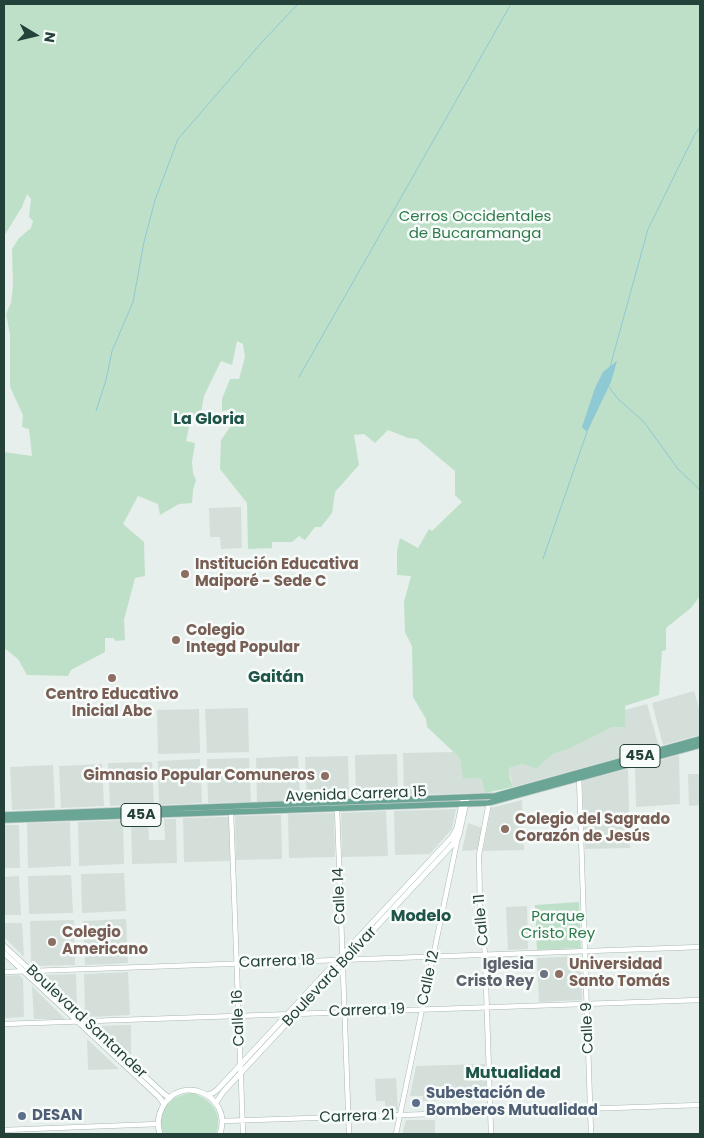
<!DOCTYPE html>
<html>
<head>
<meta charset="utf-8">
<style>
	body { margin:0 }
	#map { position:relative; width:704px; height:1138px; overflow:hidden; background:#e6efeb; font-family:Poppins,sans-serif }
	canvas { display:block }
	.frame { position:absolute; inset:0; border:5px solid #24423a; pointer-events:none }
	.north { position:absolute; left:10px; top:10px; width:50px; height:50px; -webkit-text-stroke:4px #f7fbf9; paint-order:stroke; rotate:99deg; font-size:14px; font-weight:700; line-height:20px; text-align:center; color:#24423a }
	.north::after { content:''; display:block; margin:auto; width:18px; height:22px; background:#24423a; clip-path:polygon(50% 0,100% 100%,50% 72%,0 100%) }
</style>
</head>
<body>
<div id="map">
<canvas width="704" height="1138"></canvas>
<div class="frame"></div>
<div class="north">N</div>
</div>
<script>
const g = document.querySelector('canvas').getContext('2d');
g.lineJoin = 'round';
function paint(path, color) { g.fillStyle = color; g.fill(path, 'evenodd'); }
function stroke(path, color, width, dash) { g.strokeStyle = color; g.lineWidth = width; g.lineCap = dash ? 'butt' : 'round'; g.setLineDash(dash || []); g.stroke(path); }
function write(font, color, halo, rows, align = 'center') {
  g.font = font + ' Poppins,sans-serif'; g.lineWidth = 5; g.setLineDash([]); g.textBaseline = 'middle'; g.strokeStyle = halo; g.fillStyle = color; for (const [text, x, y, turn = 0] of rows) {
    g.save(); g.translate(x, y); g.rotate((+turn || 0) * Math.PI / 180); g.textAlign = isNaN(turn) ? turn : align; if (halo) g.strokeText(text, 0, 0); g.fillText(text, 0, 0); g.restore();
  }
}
const built = new Path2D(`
	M241 507 242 548 221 549 220 537H210L209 508Z
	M694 691 700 712V735L663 745 652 703Z
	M647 704 659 747 513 787 509 768 523 764 536 769 553 754 564 751 613 727H626L625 710Z
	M248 708 249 752 207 753 205 709Z
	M199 709 200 753 158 754 157 710Z
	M454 752 460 758 463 779 481 778 485 793 404 795 403 753Z
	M397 754 398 796 356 797 355 755Z
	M679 755 680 804 636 807 635 767Z
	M298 756 300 800 257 802 256 758Z
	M348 756 349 798 307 799 305 757Z
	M249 758 251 802 208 803 207 759Z
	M200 759 202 803 159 805 158 761Z
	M152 762 154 804 110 806 108 763Z
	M102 764 104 806 61 808 59 766Z
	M53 765 55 808 12 810 10 767Z
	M628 769 630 848 585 849 582 781Z
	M688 774H700V805L689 806Z
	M522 800 524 850 483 851 491 808Z
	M456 809 452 829 430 854 395 855 394 811Z
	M386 811 388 856 342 857 341 813Z
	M334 813 335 857 289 858 288 814Z
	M281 815 282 859 236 860 235 816Z
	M229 817 230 861 184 862 183 818Z
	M148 819 149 840H165L164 819H176L177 863 132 864 131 820Z
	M123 820 124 864 79 866 78 822Z
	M70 822 71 866 28 868 27 823Z
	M468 823 482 828 477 850 462 851Z
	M4 825H19L20 868H4Z
	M124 873 126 911 82 913 81 874Z
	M71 875 73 913 29 914 28 876Z
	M19 876 21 915H4V877Z
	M527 906 528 949 508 950 506 907Z
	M126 919 128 963 85 965 83 921Z
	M74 920 75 965 34 966 31 963 30 921Z
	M4 923H22L24 957 4 937Z
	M581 956 582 1000 539 1002 537 958Z
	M128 972 130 1015 91 1017 85 1012 84 974Z
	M76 974 77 1006 45 975Z
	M19 975 23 979 24 1017 4 1018V976Z
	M32 986 65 1019H34Z
	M131 1025V1055L99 1026Z
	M87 1039 119 1069 88 1070Z
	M485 1064 487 1099 423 1101V1096H410L416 1066Z
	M396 1078 398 1110H385V1101H376L375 1079Z
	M406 1120H435V1134H402Z`);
const green = new Path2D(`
	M4 4H700V596L691 608 666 628V650L662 651 659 695 625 706 626 727H613L564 751 553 754 536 769 523 764 509 768 510 778 513 787 485 793 481 778 463 779 460 758 427 727 426 719 413 697 412 646 405 632 404 602 411 576 397 575V551L400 538 418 548 429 529 432 531 462 502 455 495V471L417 439 408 438 388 430 375 443 364 434 354 435 359 465 335 492 332 513 321 527H315L305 540 299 536 292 542H272V548L248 549 247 503 220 469 221 440 235 420 232 409 222 411V399L230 379H239L245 357 243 344 237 341 232 365 221 361 204 396 200 418H191L186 441 195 443 192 462 193 473 196 480 193 490 192 503 179 504 160 515 158 504 138 496 123 524 144 542 145 576 135 578 124 620 125 640 116 641 113 638H105V652L71 670 68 676 27 675 18 659 4 648V452L32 456 29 429 22 427 23 415 10 387V334L6 314 11 303 13 286 12 249 19 238 31 228 33 221 29 217 31 199 27 194 22 207 4 236Z
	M579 902 581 948 537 950 535 905Z
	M192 1093C211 1098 224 1114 216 1134H163C156 1112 169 1095 192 1093Z`);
const water = new Path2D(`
	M617 361 611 382 587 432 582 427 595 388 603 372Z`);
const stream = new Path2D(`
	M610 367 648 229 695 134 700 127
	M299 377 511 4
	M609 387 618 399 644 422 678 469 699 489
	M96 411 106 380 112 351 133 302 144 242 155 200 178 139 262 42 298 4
	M543 559 587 432`);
const tertiary = new Path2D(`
	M579 776 591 1134
	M489 802 479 855 480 907 485 954 491 1134
	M337 808 349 1134
	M231 812 243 1134
	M4 972 700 947
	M4 1024 700 1000
	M223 1121 700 1105
	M4 1130 158 1124
	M396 1134 458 837`);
const secondary = new Path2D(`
	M4 946 164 1094 170 1098
	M4 953 159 1097 164 1104
	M207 1095 213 1093 217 1090 452 837 457 828 463 798
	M216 1103 223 1092 453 844 459 835 467 798
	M160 1134C157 1125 158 1116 162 1108 180 1072 233 1095 220 1134`);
const primary = new Path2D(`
	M4 815 495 796 700 739
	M4 820 488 803 700 745`);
const markers = [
	[185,574,5,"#8d6e63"],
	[176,640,5,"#8d6e63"],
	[112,678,5,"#8d6e63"],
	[325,776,5,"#8d6e63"],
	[505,829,5,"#8d6e63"],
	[52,942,5,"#8d6e63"],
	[544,974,5,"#6b7280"],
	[559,974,5,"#8d6e63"],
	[416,1103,5,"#5c6f8a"],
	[22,1116,5,"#5c6f8a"]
];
const shields = [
	[640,756,40],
	[141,815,40]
];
const shieldNames = [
	["45A",640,756],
	["45A",141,815]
];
const parkNames = [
	["Cerros Occidentales",475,217],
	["de Bucaramanga",475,234],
	["Parque",558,917],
	["Cristo Rey",558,934]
];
const educationNames = [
	["Institución Educativa",195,565],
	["Maiporé - Sede C",195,582],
	["Colegio",186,631],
	["Integd Popular",186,648],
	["Centro Educativo",112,695,"center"],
	["Inicial Abc",112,712,"center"],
	["Gimnasio Popular Comuneros",315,776,"right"],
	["Colegio del Sagrado",515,820],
	["Corazón de Jesús",515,837],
	["Colegio",62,933],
	["Americano",62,950],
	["Universidad",569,965],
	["Santo Tomás",569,982]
];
const streetNames = [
	["Avenida Carrera 15",356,795,-2],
	["Calle 14",340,896,-92],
	["Calle 11",482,920,-95],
	["Carrera 18",277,962,-2],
	["Boulevard Bolívar",330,977,-47],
	["Calle 12",429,978,-78],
	["Carrera 19",367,1011,-2],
	["Calle 16",239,1018,-92],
	["Boulevard Santander",86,1022,43],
	["Calle 9",588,1028,-92],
	["Carrera 21",357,1117,-2]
];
const worshipNames = [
	["Iglesia",534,965],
	["Cristo Rey",534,982]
];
const serviceNames = [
	["Subestación de",426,1094],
	["Bomberos Mutualidad",426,1111],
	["DESAN",32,1116]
];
const neighbourhoodNames = [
	["La Gloria",209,420],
	["Gaitán",276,678],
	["Modelo",421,917],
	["Mutualidad",513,1074]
];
paint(built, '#d4dfda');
paint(green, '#bfe0c8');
paint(water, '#8ec9d4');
stroke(stream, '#8ec9d4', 1);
stroke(tertiary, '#a8b8b2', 5.5);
stroke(secondary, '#a4bbb3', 6);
stroke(primary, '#c2cac8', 7);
stroke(tertiary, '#fff', 4.5);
stroke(secondary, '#fff', 5);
stroke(primary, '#6aa596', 5.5);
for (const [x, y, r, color] of markers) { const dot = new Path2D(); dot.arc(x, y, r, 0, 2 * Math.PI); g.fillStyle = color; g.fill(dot); stroke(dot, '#f7fbf9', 2); }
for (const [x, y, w] of shields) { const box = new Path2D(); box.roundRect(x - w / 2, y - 11.5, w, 23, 4); g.fillStyle = '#f7fbf9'; g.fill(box); stroke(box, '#24423a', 1); }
write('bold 14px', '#24423a', null, shieldNames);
write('15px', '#2d7a4b', '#f7fbf9', parkNames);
write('bold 15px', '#785e54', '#f7fbf9', educationNames, 'left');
write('15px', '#24423a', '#f7fbf9', streetNames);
write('bold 15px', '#5b616d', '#f7fbf9', worshipNames, 'right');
write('bold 15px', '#4e5e75', '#f7fbf9', serviceNames, 'left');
write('bold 16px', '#1f5548', '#f7fbf9', neighbourhoodNames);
</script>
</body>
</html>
